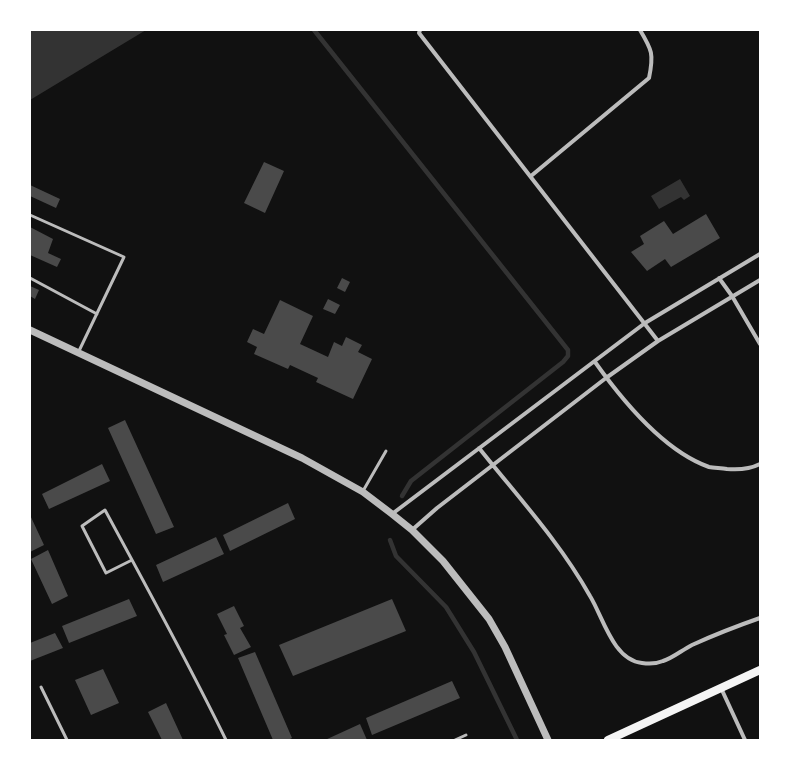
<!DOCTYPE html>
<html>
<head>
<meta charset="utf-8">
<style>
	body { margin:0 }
	#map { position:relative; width:790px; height:770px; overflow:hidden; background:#111; font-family:"Source Serif 4",serif }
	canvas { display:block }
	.frame { position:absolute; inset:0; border:31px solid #fff; pointer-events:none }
</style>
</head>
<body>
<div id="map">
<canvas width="790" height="770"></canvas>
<div class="frame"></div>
</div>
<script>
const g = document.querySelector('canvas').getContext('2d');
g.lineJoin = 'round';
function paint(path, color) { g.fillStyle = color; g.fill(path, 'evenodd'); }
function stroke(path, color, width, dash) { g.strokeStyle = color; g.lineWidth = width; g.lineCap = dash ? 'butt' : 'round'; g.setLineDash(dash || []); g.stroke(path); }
const water = new Path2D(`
	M30 30H146L30 100Z
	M680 179 690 196 684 200 681 197 659 209 651 196Z`);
const stream = new Path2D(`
	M314 30 568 350V356L563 362 411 481 402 496
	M390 540 396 556 446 607 474 652 517 740`);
const building = new Path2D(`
	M264 162 284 171 265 213 244 203Z
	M30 185 60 199 56 208 30 196Z
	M706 214 720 238 671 267 665 259 647 271 631 252 644 244 640 236 664 221 673 234Z
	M30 227 53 239 48 253 61 259 57 267 30 255Z
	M342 278 350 282 345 292 337 288Z
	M30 286 39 290 35 299 30 296Z
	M328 299 340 305 335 314 323 309Z
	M280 300 313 316 300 344 328 357 334 342 342 346 346 337 362 345 358 352 372 359 353 399 316 382 318 378 290 365 288 369 254 354 257 347 247 342 253 329 264 334Z
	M125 420 174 527 156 534 108 428Z
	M102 464 110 481 49 509 42 494Z
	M288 503 295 519 230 551 223 535Z
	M30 515 44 545 30 552Z
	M216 537 224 554 163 582 156 565Z
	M48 550 68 596 52 604 31 559Z
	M129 599 137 616 69 643 62 626Z
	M392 599 406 631 293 676 279 645Z
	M234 606 244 626 240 628 251 647 234 655 224 635 227 634 217 614Z
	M55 633 63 648 30 661V643Z
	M255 652 292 738 288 740H273L238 658Z
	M103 669 119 703 91 715 75 680Z
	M452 681 460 698 372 735 366 718Z
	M166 703 183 740H162L148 712Z
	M360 724 367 740H325Z`);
const service = new Path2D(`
	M30 215 124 257 78 353
	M30 278 97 314
	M363 491 386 451
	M132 560 106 573 82 526 105 510C146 586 188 662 226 740
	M41 687 67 740
	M455 740 466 735`);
const minor = new Path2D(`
	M420 30 419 33 658 341
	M531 176 649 78C654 54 652 50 640 30
	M719 278 732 296 760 344
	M595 362C622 400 664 451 709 467 714 468 721 468 727 469 738 470 750 469 760 464
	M479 448C518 497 559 541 590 596 603 617 613 660 642 663 649 664 656 664 663 661 673 658 682 650 692 645 714 635 737 626 760 618
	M392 514 645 323 760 254
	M412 530 437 508 606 378 658 341 760 280
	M721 688 745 740`);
const tertiary = new Path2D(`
	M30 330 302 458 363 492 392 514 412 530 443 561 489 619 505 647 548 740`);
const secondary = new Path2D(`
	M608 740 760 670`);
paint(water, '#333');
stroke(stream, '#333', 4.5);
paint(building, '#4a4a4a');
stroke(service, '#bcbcbc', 3);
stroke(minor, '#bcbcbc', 4);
stroke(tertiary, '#bcbcbc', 7);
stroke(secondary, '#f5f5f5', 8);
</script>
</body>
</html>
